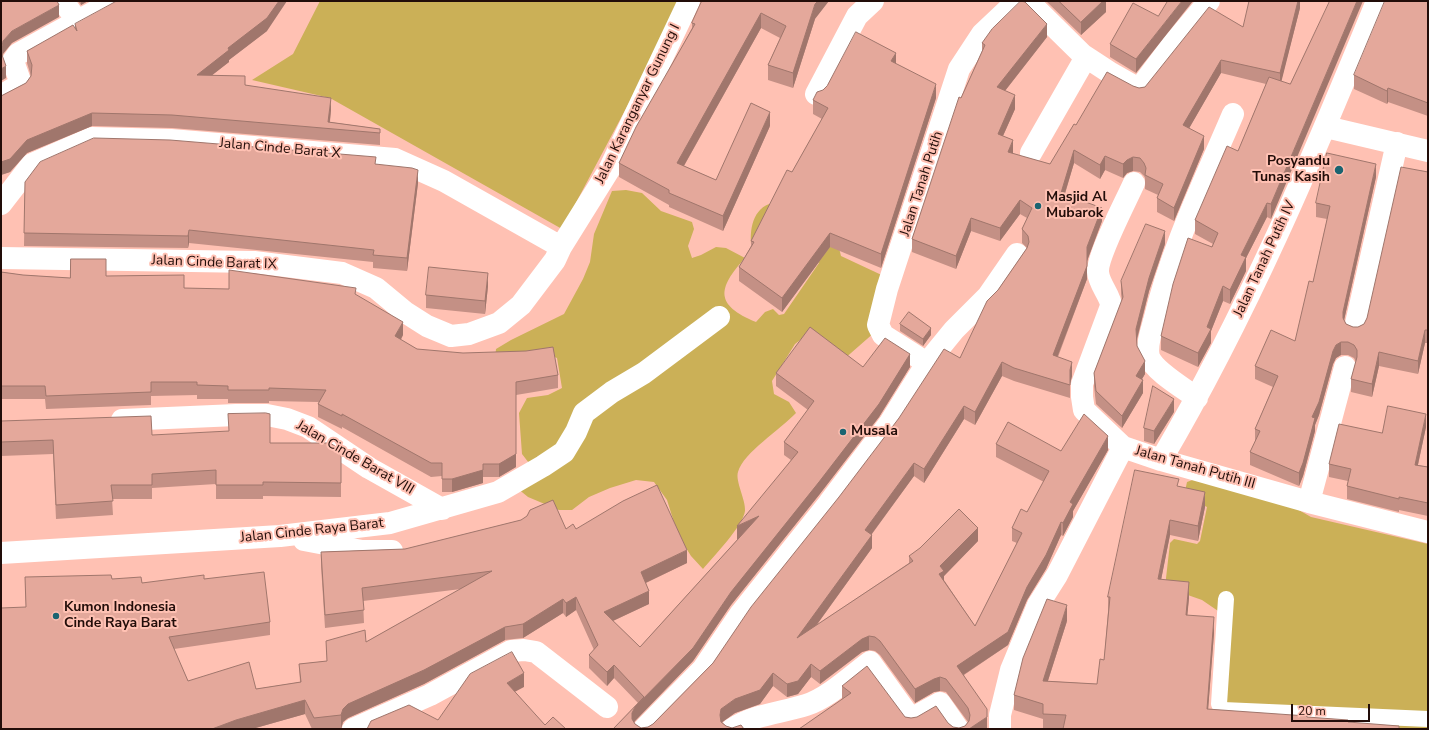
<!DOCTYPE html>
<html>
<head>
<meta charset="utf-8">
<style>
	body { margin:0 }
	#map { position:relative; width:1429px; height:730px; overflow:hidden; background:#ffc1b3; font-family:"Nunito Sans",sans-serif }
	canvas { display:block }
	.frame { position:absolute; inset:0; border:2px solid #220d09; pointer-events:none }
	.scale { position:absolute; left:1291px; top:704px; width:79px; height:18px; box-sizing:border-box; border:2px solid #220d09; border-top:0; padding-left:5px; font-size:12px; line-height:14px; white-space:nowrap; color:#220d09; -webkit-text-stroke:3px #ffc1b3; paint-order:stroke }
</style>
</head>
<body>
<div id="map">
<canvas width="1429" height="730"></canvas>
<div class="frame"></div>
<div class="scale">20 m</div>
</div>
<script>
const g = document.querySelector('canvas').getContext('2d');
g.lineJoin = 'round';
function paint(path, color) { g.fillStyle = color; g.fill(path, 'evenodd'); }
function stroke(path, color, width, dash) { g.strokeStyle = color; g.lineWidth = width; g.lineCap = dash ? 'butt' : 'round'; g.setLineDash(dash || []); g.stroke(path); }
function write(font, color, halo, rows, align = 'center') {
  g.font = font + ' "Nunito Sans",sans-serif'; g.lineWidth = 4; g.setLineDash([]); g.textBaseline = 'middle'; g.strokeStyle = halo; g.fillStyle = color; for (const [text, x, y, turn = 0] of rows) {
    g.save(); g.translate(x, y); g.rotate((+turn || 0) * Math.PI / 180); g.textAlign = isNaN(turn) ? turn : align; if (halo) g.strokeText(text, 0, 0); g.fillText(text, 0, 0); g.restore();
  }
}
const green = new Path2D(`
	M320 1H683L562 229 330 98 252 80 293 54Z
	M626 190 642 193 661 211 692 222 694 229 688 246 692 258 701 255 716 247 726 248 745 258C717 289 715 305 756 322L765 312 773 309 779 315 784 314 819 263 813 257 752 251C749 234 751 211 769 204L839 248 841 256 888 278 875 332 843 360 808 334 795 344 772 381 774 394 789 402 796 413C781 429 743 453 738 472 735 481 746 500 745 511 743 526 713 557 703 569L691 556 678 535 667 500 654 482 636 480 610 488 589 497 572 510H559L528 497 517 488 532 467 522 454 519 413 527 398 548 395 562 388 557 358 549 355 495 360 496 349 511 340 564 314 583 279 590 262 594 234 612 191Z
	M1195 479 1297 509 1311 517 1428 544V729H1397L1219 708 1221 613 1202 600 1165 587 1170 543 1174 539 1197 544 1200 541 1207 507 1184 496 1187 482Z`);
const lane = new Path2D(`
	M1226 599 1219 704 1223 710 1428 719`);
const street = new Path2D(`
	M63 1 78 22
	M1028 1 1083 55 1109 72 1139 89 1172 45 1209 1
	M816 94 857 16 873 1
	M1 96 19 85 20 81 13 61 18 54 114 1
	M1326 127 1428 151
	M1031 153 1086 57
	M1134 183C1126 201 1097 256 1098 272 1099 285 1111 296 1111 306L1082 384V397L1084 410 1123 447 1161 460 1309 502 1428 532
	M1 204 32 164 92 138 171 140 395 159 444 181 561 247
	M1 258 254 262 342 273 376 288 405 312 427 326 451 336 469 334 499 323 521 305 555 260 561 247 609 170 689 1
	M1355 328 1397 143
	M927 363 883 335 878 325 887 289 959 69 982 34 1017 1
	M1197 398C1185 389 1154 371 1149 357 1146 346 1151 332 1154 321 1171 249 1204 182 1233 114
	M122 420 236 415H267L287 419 308 427 369 468 442 509
	M1161 460C1247 314 1313 158 1377 1
	M1309 502 1345 367
	M304 540 362 551H392
	M1 553 280 536 390 523 498 492 543 466 564 452 576 432 584 413 612 392 644 373 719 317
	M353 729 430 695 511 651 524 650 536 652 607 707
	M644 729 703 669 741 613 829 503 889 424 927 363 954 330 988 296 1017 254
	M732 729C754 714 781 713 806 705 828 698 851 676 870 662L911 719 940 703 958 729
	M1000 729V715L1011 670 1038 605 1057 575 1123 447`);
const wall = new Path2D(`
	M78 1H88L81 5Z
	M702 1 815 19 793 88 768 80V65L780 38 761 28 684 166 716 180 770 126 723 231 669 207V205L619 177V163L692 28V23Z
	M1046 1H1106V12L1081 35Z
	M1300 1V8L1281 81 1271 219 1267 217 1246 258V271L1230 304 1223 301 1211 331V343L1198 367 1161 350V336L1213 244 1195 234V220L1238 151 1266 84 1221 73 1189 128 1204 149 1174 221 1157 212V198L1158 195 1145 189V178L1144 176 1140 172 1133 171 1127 173 1123 178 1105 170 1100 179 1074 163 1065 194 1102 221 1087 261V279L1058 357 1072 376 1070 384V398L1014 381 1002 376 975 425 964 419 924 483 914 476 872 534V548L816 626 909 563V556L978 541 944 576V580L975 626 1017 543 1012 541V528L1027 512 1044 482 996 457V444L1061 451 1108 450 1073 511V517L1063 536 1061 535 1046 569 1027 600 1008 645 964 675 987 729H799L842 700V686L905 717 911 718 948 723 953 727 959 728 965 726 968 722 946 692 940 691 934 692 915 703 880 655 875 651 869 650 862 652 820 684 811 677 798 694 787 697 773 686 760 704 735 713 722 722 726 726 732 728 744 729H613L638 703 614 678 607 686 589 668V655L594 650 576 610 566 617 563 613 523 638 505 640 424 684 348 718 343 722 341 729H312L305 714 252 729H1L26 607 25 577 112 579 142 583 204 579 270 622V635L174 649 188 681 256 689 300 682 299 664 327 661 326 641 366 642 461 589 363 601 364 623 325 628 321 566V552L405 549 566 529H576L687 563 646 583 649 604 613 621 640 647 738 539 737 540 791 460 784 455V442L808 410 776 386V373L863 367H910L879 417 819 495 731 605 693 661 635 721 634 722 635 724 641 728 648 727 653 724 713 663 960 358 998 290 1027 248 1022 243V229L1027 218 1020 214 1000 241 971 231 956 269 912 252V239L961 98 982 51V43L1047 37 1005 91 1015 109 1003 136 1013 154 1050 164 1076 125 1133 86 1139 88 1145 87 1243 27Z
	M1428 1V116L1388 102 1387 104 1354 89V75Z
	M1158 16 1136 73 1110 57V44Z
	M75 24 267 31 229 60V62L212 75 331 110 330 122 380 129V145L172 128 92 126 27 153 10 172 1 175V96L26 83 31 76 27 63V51L75 28Z
	M896 64 936 98 881 268 830 247 782 312 739 281V267L751 246V241L792 172 822 119 813 114V100Z
	M376 164 418 183 407 271 373 268V262L189 243 188 248 24 246 25 182Z
	M1428 172V343H1425L1418 374 1379 366 1372 397 1351 392V379L1356 362 1354 358 1348 355H1341L1336 358 1333 364 1319 415 1315 425V431L1303 476 1299 486 1250 465V452L1255 442V429L1273 387 1255 379V366L1295 341 1313 282 1327 219 1316 217V203L1376 177 1344 320 1346 324 1353 327H1358L1364 324 1367 318Z
	M1165 244 1149 291 1137 340V346L1145 374 1142 379 1143 393 1122 428 1096 404 1094 386V373L1122 301 1121 294V281Z
	M1 272 23 275 70 278 106 276 184 288 356 295 403 335 401 340 417 349 558 375V388L516 395V467L499 477H483V483L452 492H442V476L431 477 342 427V429L318 417V404L319 402 269 401V403H228V399H197V395L151 396V405L46 409 45 399H1Z
	M488 286 485 314 426 308V295Z
	M900 324 931 335 923 346 900 331Z
	M1174 412 1154 444 1144 441V428Z
	M1 421 152 435 270 443 341 450V497L263 496V499H216V484L152 488V499H112L113 515 56 519 53 454 1 456Z
	M1426 427 1418 465 1428 467V516L1399 510V512L1347 499V486L1348 481 1329 477V464L1382 433Z
	M1179 486 1205 507 1198 541 1170 535 1161 580 1189 598 1187 615 1214 633 1208 709 1307 717 1399 729H1043V719L1014 710V695L1067 621 1048 681 1097 684 1104 660 1108 612V597Z`);
const shadedWall = new Path2D(`
	M81 1H88L81 5Z
	M279 1H287L267 31 229 60V62L197 87V75L228 48Z
	M818 1H829L815 19 793 88V73L815 4Z
	M1103 1H1106V12L1081 35V22Z
	M1182 1H1193L1136 73V59Z
	M1298 1H1300V8L1280 87V73Z
	M1357 1H1363L1271 219V204Z
	M59 5V17L12 43 3 54 1 65V52L3 41 12 31Z
	M761 13V28L677 178V163Z
	M1047 24V37L997 101V87Z
	M896 53V67L891 61Z
	M1221 60V73L1183 139V125Z
	M6 66V78L1 81V69Z
	M936 84V98L881 268V254Z
	M1388 88V102L1387 104V91Z
	M1015 95V109L998 147V134Z
	M331 98V110L329 128 328 122Z
	M770 112V126L723 231V216Z
	M92 113V126L27 153 10 172 1 175V162L27 140Z
	M1204 136V149L1174 221V208Z
	M1013 140V153L1008 166V152Z
	M1074 150V163L1061 206V193Z
	M1105 156V170L1100 179V165Z
	M1133 157V171L1127 173 1123 178V164L1127 160Z
	M1376 164V177L1343 325V312Z
	M418 170V183L407 271V258Z
	M1020 200V214L1000 241V228Z
	M1267 203V217L1246 258V271L1230 304V290L1241 255Z
	M1102 208V221L1087 261V279L1053 368V355L1087 247Z
	M971 218V231L956 269V256Z
	M189 230V243L188 248V236Z
	M1165 231V244L1149 291 1136 342V329L1149 278Z
	M830 233V247L782 312V298Z
	M488 273V286L485 314V301Z
	M1223 286V301L1211 331V343L1198 367V353L1207 327Z
	M403 322V335L395 349V336Z
	M931 328V335L923 346V339Z
	M1425 330V343L1418 374V361Z
	M1341 342V355L1336 358 1333 364 1319 415 1315 425V431L1303 476 1299 486V473L1312 417 1333 351 1336 345Z
	M1379 352V366L1372 397V384Z
	M910 354V367L879 417 819 495 731 605 693 661 635 721 632 726V713L635 707 693 648 731 592Z
	M1145 361V374L1136 389V376Z
	M1002 362V376L975 425V412Z
	M1072 362V376L1070 384V370Z
	M1143 380V393L1122 428V416Z
	M516 382V467L499 477V464Z
	M1174 399V412L1154 444V431Z
	M964 406V419L924 483V469Z
	M1426 414V427L1415 478V465Z
	M1108 436V450L1073 511V517L1063 536V523L1070 502Z
	M914 463V476L865 543V530Z
	M483 470V483L452 492V479Z
	M1205 492V507L1198 541V526Z
	M759 516V529L737 540V526Z
	M1170 520V535L1158 595V579Z
	M1061 522V535L1046 569 1027 600 1008 645 957 679V666L1027 587Z
	M978 528V541L944 576V584L939 574 940 566Z
	M872 535V548L797 652V638Z
	M687 550V563L641 585V572Z
	M1189 582V598L1186 630V615Z
	M649 591V604L604 625V612Z
	M576 597V610L566 617V603Z
	M563 599V613L523 638V624Z
	M1067 605V621L1043 696V681Z
	M1214 617V633L1207 724V709Z
	M505 627V640L424 684 348 718 343 722 341 729V715L343 709 348 704Z
	M869 636V650L862 652 820 684V671L862 639Z
	M811 664V677L798 694 787 697V684Z
	M614 665V678L607 686V672Z
	M524 673V687L507 696V683Z
	M773 673V686L760 704 735 713 721 723 720 715 721 709Z
	M940 677V691L934 692 915 703V689L934 679Z
	M305 700V714L252 729H212L236 720Z
	M987 717V729H969Z`);
const building = new Path2D(`
	M1 1H57L59 5 12 31 3 41 1 52 6 66 1 69Z
	M117 1H279L267 18 228 48 229 50 197 75 245 76V85L331 98 328 122 380 129V133L172 115 92 113 27 140 10 159 1 162V96L26 83 31 76 32 65 27 51 73 25 77 31 75 24Z
	M702 1H818L815 4 793 73 768 65 786 26 761 13 677 163 716 180 751 103 770 112 723 216 669 193V190L619 163 636 127 695 24 692 23Z
	M1021 1 1025 2 1047 24 997 87 1015 95 998 134 1013 140 1008 152 1050 164 1074 124 1076 125 1107 72 1133 86 1139 88 1145 87 1209 7 1243 27 1249 1H1298L1280 73 1221 60 1183 125 1204 136 1174 208 1157 198 1163 184 1145 175 1146 168 1144 163 1140 158 1133 157 1127 160 1123 164 1105 156 1100 165 1074 150 1061 193 1102 208 1087 247V266L1053 355 1072 362 1070 370V385L1014 368 1002 362 975 412 964 406 924 469 914 463 865 530 872 535 797 638 913 561 909 556 920 548 959 509 978 528 940 566 944 571 939 574 975 626 1022 533 1012 528 1021 509 1027 512 1049 471 996 444 1008 422 1061 451 1084 414 1108 436 1070 502 1073 504 1063 523 1061 522 1046 555 1027 587 1008 632 957 666 987 709V717L969 729H799L851 693 842 686 867 666 905 717 911 718 917 717 936 706 948 723 953 727 959 728 965 726 969 721 970 715 968 708 946 679 940 677 934 679 915 689 880 641 875 637 869 636 862 639 820 671 811 664 798 681 787 684 773 673 760 690 735 699 721 709 720 715 721 722 726 726 732 728 741 725 744 729H613L644 697 614 665 607 672 589 655 598 645 576 597 566 603 563 599 523 624 505 627 424 670 348 704 343 709 341 715 314 718 305 700 236 720 212 729H1V608L26 607 25 577 111 575 112 579 141 577 142 583 204 575V579L264 572 270 622 169 637 188 681 249 662 256 689 301 682 299 664 327 661 326 641 365 630 366 642 492 571 362 588 364 610 325 615 321 552 405 549 521 520 527 516 530 510 553 500 566 529 573 524 576 529 623 501 657 485 687 550 641 572 649 591 604 612 640 647 759 516 737 526 798 452 784 442 814 401 776 373 810 327 863 367 885 338 910 354 879 404 819 482 731 592 693 648 635 707 632 713V719L635 724 641 728 648 727 653 724 713 663 751 607 839 497 899 418 944 349 960 358 987 301 998 290 1027 248 1029 242 1028 236 1022 229 1032 208 1020 200 1000 228 971 218 956 256 912 239 959 97 961 98 985 45 982 43 992 29Z
	M1059 1H1103L1081 22Z
	M1168 1H1182L1136 59 1110 44 1133 3 1158 16Z
	M1330 1H1357L1271 204 1267 203 1241 255 1246 257 1230 290 1223 286 1207 327 1211 329 1198 353 1161 336 1173 284 1188 238 1212 247 1218 233 1195 220 1227 146 1238 151 1269 77 1290 84Z
	M1385 1H1428V103L1388 88 1387 91 1354 75Z
	M856 32 896 53 891 61 936 84 881 254 830 233 782 298 739 267 754 242 751 241 787 170 792 172 828 108 813 100 817 92 823 90 827 86Z
	M94 138 170 140 376 157 375 164 412 168 418 170 407 258 373 255 374 250 189 230 188 236 24 233 25 182 40 162Z
	M1327 153 1376 164 1343 312V318L1346 324 1353 327H1358L1364 324 1367 318 1401 167 1428 172V330H1425L1418 361 1379 352 1372 384 1351 379 1357 357V350L1354 345 1348 342H1341L1336 345 1333 351 1319 402 1312 417 1315 418 1303 463 1299 473 1250 452 1260 431 1255 429 1278 376 1255 366 1271 330 1295 341 1309 281 1313 282 1330 206 1316 203Z
	M1146 224 1165 231 1149 278 1136 329 1137 346 1145 361 1136 376 1143 380 1122 416 1096 391 1094 373 1123 297 1121 281Z
	M71 259H106V276L184 275V288L229 289V270L356 288 355 294 403 322 395 336 417 349 463 353 526 351 553 347 558 375 516 382V454L499 464H483V470L452 479H442V463H431L342 414V416L318 404 326 390 269 388V390H228V386L197 385V382H151V392L46 396 45 386H1V272L23 275 70 278Z
	M429 267 488 273 485 301 426 295Z
	M909 312 931 328 923 339 900 324Z
	M1153 386 1174 399 1154 431 1144 428Z
	M1388 406 1426 414 1415 465 1428 467V503L1399 497V499L1347 486 1351 469 1329 464 1339 424 1382 433Z
	M266 413 270 414V443H330L341 450V483L263 482V485H216V470L152 474V485H111L113 501 56 505 53 440 1 442V421L151 416 152 435 229 431 228 414Z
	M1135 470 1179 479 1177 486 1205 492 1198 526 1170 520 1158 579 1189 582 1186 615 1214 617 1207 709 1307 716V717L1348 720V722L1399 726V729H1063L1066 715 1043 714V704L1014 695 1023 658 1047 599 1067 605 1043 681 1097 684 1100 659 1104 660 1110 597H1108Z
	M512 652 524 673 507 683 545 725 553 717 566 729H367L371 721 409 705 438 720 470 674Z`);
const markers = [
	[1339,170,5,"#1b6471"],
	[1038,206,4,"#1b6471"],
	[843,432,4,"#1b6471"],
	[56,616,4,"#1b6471"]
];
const streetNames = [
	["Jalan Karanganyar Gunung I",638,104,-64],
	["Jalan Cinde Barat X",280,149,5],
	["Jalan Tanah Putih",922,184,-72],
	["Jalan Tanah Putih IV",1265,259,-65],
	["Jalan Cinde Barat IX",214,263,2],
	["Jalan Cinde Barat VIII",355,458,30],
	["Jalan Tanah Putih III",1195,468,16],
	["Jalan Cinde Raya Barat",312,531,-6]
];
const poiNames = [
	["Posyandu",1330,162,"right"],
	["Tunas Kasih",1330,178,"right"],
	["Masjid Al",1046,198],
	["Mubarok",1046,214],
	["Musala",851,432],
	["Kumon Indonesia",64,608],
	["Cinde Raya Barat",64,624]
];
paint(green, '#cbb057');
stroke(lane, '#fff', 16);
stroke(street, '#fff', 22);
paint(wall, '#c49085');
paint(shadedWall, '#a0766c');
paint(building, '#e4a89b');
stroke(building, '#a0766c', 1);
for (const [x, y, r, color] of markers) { const dot = new Path2D(); dot.arc(x, y, r, 0, 2 * Math.PI); g.fillStyle = color; g.fill(dot); stroke(dot, '#ffc1b3', 1.5); }
write('14px', '#220d09', '#ffc1b3', streetNames);
write('bold 14px', '#220d09', '#ffc1b3', poiNames, 'left');
</script>
</body>
</html>
